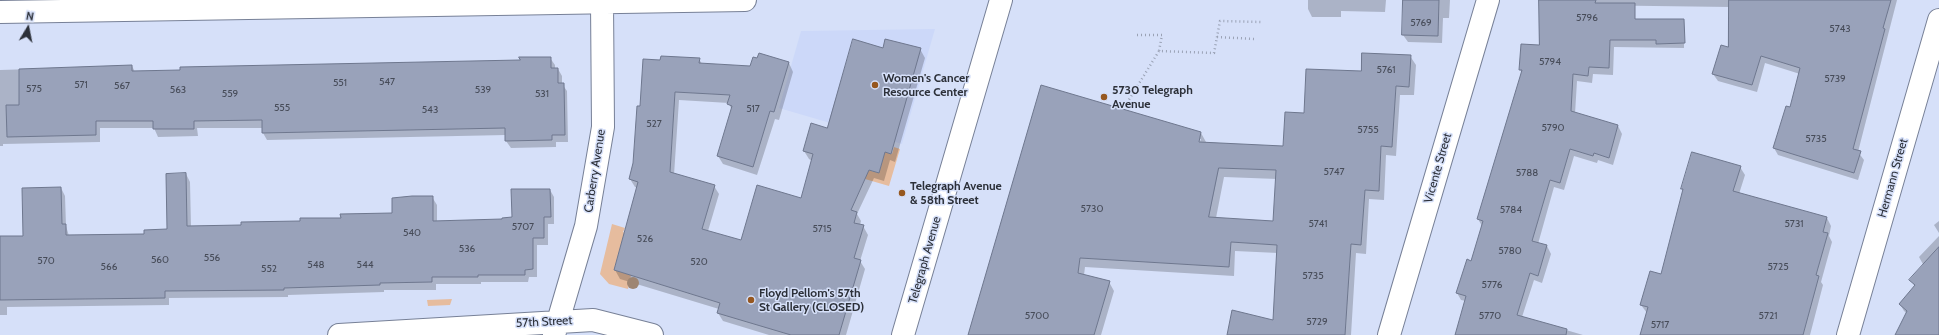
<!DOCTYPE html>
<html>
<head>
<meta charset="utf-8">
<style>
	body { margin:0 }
	#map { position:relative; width:1939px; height:335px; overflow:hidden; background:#d6e0f9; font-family:Cabin,sans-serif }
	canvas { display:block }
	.north { position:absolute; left:8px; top:8px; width:40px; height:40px; -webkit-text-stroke:3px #d6e0f9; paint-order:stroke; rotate:10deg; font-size:11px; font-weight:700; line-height:16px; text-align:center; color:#2c3039 }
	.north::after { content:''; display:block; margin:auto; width:14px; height:18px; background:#2c3039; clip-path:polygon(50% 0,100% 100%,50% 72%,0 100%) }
</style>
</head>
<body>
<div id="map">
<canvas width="1939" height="335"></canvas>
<div class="north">N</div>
</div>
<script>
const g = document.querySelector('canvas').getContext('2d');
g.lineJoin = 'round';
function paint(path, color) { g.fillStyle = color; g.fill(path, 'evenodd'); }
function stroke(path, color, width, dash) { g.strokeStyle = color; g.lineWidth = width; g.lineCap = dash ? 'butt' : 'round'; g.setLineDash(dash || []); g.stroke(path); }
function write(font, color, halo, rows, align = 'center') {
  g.font = font + ' Cabin,sans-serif'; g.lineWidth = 3; g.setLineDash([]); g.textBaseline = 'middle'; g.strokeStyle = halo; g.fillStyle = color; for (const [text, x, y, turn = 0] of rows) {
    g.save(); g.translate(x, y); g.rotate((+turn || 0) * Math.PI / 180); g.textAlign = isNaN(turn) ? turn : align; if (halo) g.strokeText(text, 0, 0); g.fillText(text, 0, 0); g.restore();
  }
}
const built = new Path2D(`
	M935 29 902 144 779 108 801 31Z`);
const green = new Path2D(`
	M894 147 900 149 889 186 865 179 868 170 879 173 885 152 892 154Z
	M612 224 625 228 623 232 625 233 614 270 631 275 628 289 609 284 600 274Z
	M452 299 450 305 428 306 427 300Z`);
const shadow = new Path2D(`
	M1308 0H1386L1385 12 1341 11V17H1312L1308 9Z
	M1404 0H1450L1449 18H1443L1442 43 1408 42 1403 35Z
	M1540 0H1897L1858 152 1864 160 1858 180 1778 155 1774 148 1791 108 1800 74 1765 63 1757 92 1718 81 1713 74 1729 48 1730 7 1578 5 1684 42V48L1614 47 1613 75 1593 74 1592 83 1577 81 1575 114 1618 126 1622 134 1613 165 1598 160 1597 163 1574 156 1564 190 1554 187 1538 244 1547 246 1551 254 1542 283 1534 280 1522 317 1583 335H1458L1466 301 1461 300 1457 293 1471 262 1482 226 1478 219 1522 73 1520 70 1540 46Z
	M883 49H920L925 58 895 162 890 160 884 181 874 178 857 214 861 221 860 225 863 226 868 235 860 261 865 269 846 335H769L723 321 718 313 719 309 620 279 615 270 638 188 635 187 630 179 634 163 641 107 661 62 699 59 702 64 750 67 789 63 793 72 779 120 775 119 757 175 723 164 718 156 732 111 729 103 679 100 674 175 714 186 719 194 708 231 742 241 801 199 812 161 809 159 804 151 828 129Z
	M1410 56 1416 65 1414 95H1400L1396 156 1386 155 1384 200 1369 199 1366 254 1356 253 1351 335H1228L1274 321 1278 253 1235 251 1234 276 1085 267 1084 275 1109 282 1114 291 1101 335H969L1042 86 1201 133 1206 142 1284 148 1305 114 1362 72ZM1199 139H1201L1198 147ZM1224 177 1277 179 1274 222 1216 218Z
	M550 58 555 65V69H558L562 76V84L567 91 568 142H556V147L511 148 506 141V135L267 140 263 133V128H197L198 136 158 137 154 128H100V142L3 144V146H0V70L132 66 135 72 521 61Z
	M1740 167 1745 175 1739 194 1827 218 1831 226 1829 236 1832 242 1821 282 1823 285 1810 335H1641L1647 313 1641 305 1662 275 1684 192 1682 189Z
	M186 174 190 182 191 227 242 226 393 214 432 197 437 205V222L503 220 513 218 550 190 554 197V224H548V245H537V277H529L528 282H481V284H436V290H384V292L288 295V297L169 298V305L7 307V315H0V237H24L61 188 65 196 66 226 69 236 145 235 168 230Z
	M1939 221V233L1934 225Z
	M1939 236V335H1932L1904 311 1900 304 1915 287 1911 280 1924 266 1919 257Z`);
const building = new Path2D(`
	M1403 0H1439L1438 36 1402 35Z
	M1539 0H1596L1595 3H1635V19H1684L1685 43 1656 44V40H1610L1609 68 1589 67 1588 76 1573 74 1571 111 1618 125 1609 158 1594 153 1593 156 1570 149 1560 183 1550 180 1532 241 1547 245 1538 276 1530 273 1517 315 1567 329 1566 335H1455L1466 296 1456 293 1467 259 1471 261 1483 221 1477 219 1522 70H1519L1521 44 1539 45Z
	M1729 0H1891L1883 28 1885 29 1853 149 1861 151 1854 173 1773 148 1786 106 1790 107 1800 68 1761 56 1752 85 1712 74 1721 45 1728 47Z
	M853 39 883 48 885 39 921 48 891 154 885 152 879 173 869 170 851 210 857 212 854 223 864 225 854 258 861 260 839 335H791L717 313 720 303 614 270 638 182 629 179 633 163 637 106H640L643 59 660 60 661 56 700 58 699 63 750 66 753 57 757 58 759 53 789 62 774 112 770 111 753 167 717 156 732 106 727 104 730 95 675 92 670 172 715 185 702 229 741 240 757 185 801 198 813 154 803 151 811 123 827 128Z
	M1362 53 1411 55 1409 87 1396 86 1392 147 1381 146 1379 191 1365 190 1361 245 1351 244 1345 335H1227L1232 310 1273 320 1277 245 1231 242 1229 267 1080 258 1078 273 1110 281 1094 335H968L1041 85 1201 132 1199 142 1283 146 1285 112 1304 113 1306 69 1361 71ZM1219 168 1276 170 1273 221 1209 217Z
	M519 57H551V68H558V83H564L565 135H552V140L505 141V128L262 133V120L194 121V129H153V121H96V135L7 137 6 105H19V69L132 65V71L180 70V67L520 60Z
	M1692 152 1741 166 1733 191 1827 217 1823 232 1828 233 1816 275 1819 276 1803 335H1640L1648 307 1640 305 1650 271 1661 274 1683 189H1681Z
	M186 173 187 226 241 225V222L300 221V218H341L340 214 392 213V198L412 196H433V221L502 219V218L512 217 511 189H550L551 217H544V238H533V269L525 270V275H478V277H432V282L380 283V285L284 288V290L165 291V298L0 300V236H23L22 188 61 187 62 224H66V235L144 234V230L167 229 166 174Z
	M1939 247V335H1895L1907 311 1899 304 1915 285 1909 280Z`);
const path = new Path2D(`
	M1137 35H1162L1159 51
	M1217 37 1255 39
	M1127 103 1159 51 1214 53 1220 21 1261 22`);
const minor = new Path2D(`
	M0 12 745 0
	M339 335 593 320 652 335
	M554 335 586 226 603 127 602 2
	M1389 335 1488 0
	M1848 335 1939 20`);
const secondary = new Path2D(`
	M903 335 1001 0`);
const trees = [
	[633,283]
];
const markers = [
	[875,85,4,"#96571f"],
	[1104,97,4,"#96571f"],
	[902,193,4,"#96571f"],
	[751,300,4,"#96571f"]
];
const numberNames = [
	["5796",1587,18],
	["5769",1421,23],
	["5743",1840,29],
	["5794",1550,62],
	["5761",1386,70],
	["5739",1835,79],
	["547",387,82],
	["551",340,83],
	["571",81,85],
	["567",122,86],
	["575",34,89],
	["563",178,90],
	["539",483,90],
	["559",230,94],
	["531",542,94],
	["555",282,108],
	["517",753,109],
	["543",430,110],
	["527",654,124],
	["5790",1553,128],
	["5755",1368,130],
	["5735",1816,139],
	["5747",1334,172],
	["5788",1527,173],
	["5730",1092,209],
	["5784",1511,210],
	["5741",1318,224],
	["5731",1794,224],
	["5707",523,227],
	["5715",822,229],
	["540",412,233],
	["526",645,239],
	["536",467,249],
	["5780",1510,251],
	["556",212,258],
	["560",160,260],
	["570",46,261],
	["520",699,262],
	["548",316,265],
	["544",365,265],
	["566",109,267],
	["5725",1778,267],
	["552",269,269],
	["5735",1313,276],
	["5776",1492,285],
	["5700",1037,316],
	["5770",1490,316],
	["5721",1768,316],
	["5729",1317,322],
	["5717",1660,325]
];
const poiNames = [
	["Women's Cancer",883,78],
	["Resource Center",883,92],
	["5730 Telegraph",1112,90],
	["Avenue",1112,104],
	["Telegraph Avenue",910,186],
	["& 58th Street",910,200],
	["Floyd Pellom's 57th",759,293],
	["St Gallery (CLOSED)",759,307]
];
const streetNames = [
	["Vicente Street",1438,168,-74],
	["Carberry Avenue",595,171,-81],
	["Hermann Street",1893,178,-74],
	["Telegraph Avenue",925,260,-74],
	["57th Street",544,322,-3]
];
paint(built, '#ccd8f9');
paint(green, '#e6bc9e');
paint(shadow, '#0003');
paint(building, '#99a2ba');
stroke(building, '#6e778e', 1);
stroke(minor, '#778097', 24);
stroke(secondary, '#778097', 24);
stroke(path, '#9aa2b5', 2.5, [1, 3]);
stroke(minor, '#fff', 22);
stroke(secondary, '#fff', 22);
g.fillStyle = '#9e8572';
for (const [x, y] of trees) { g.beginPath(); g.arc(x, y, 6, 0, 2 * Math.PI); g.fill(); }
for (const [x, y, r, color] of markers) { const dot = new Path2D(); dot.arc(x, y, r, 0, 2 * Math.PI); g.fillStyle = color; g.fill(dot); stroke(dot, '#d6e0f9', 1.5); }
write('10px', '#474c59', null, numberNames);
write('bold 12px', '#2c3039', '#d6e0f9', poiNames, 'left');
write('12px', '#2c3039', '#d6e0f9', streetNames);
</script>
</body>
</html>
